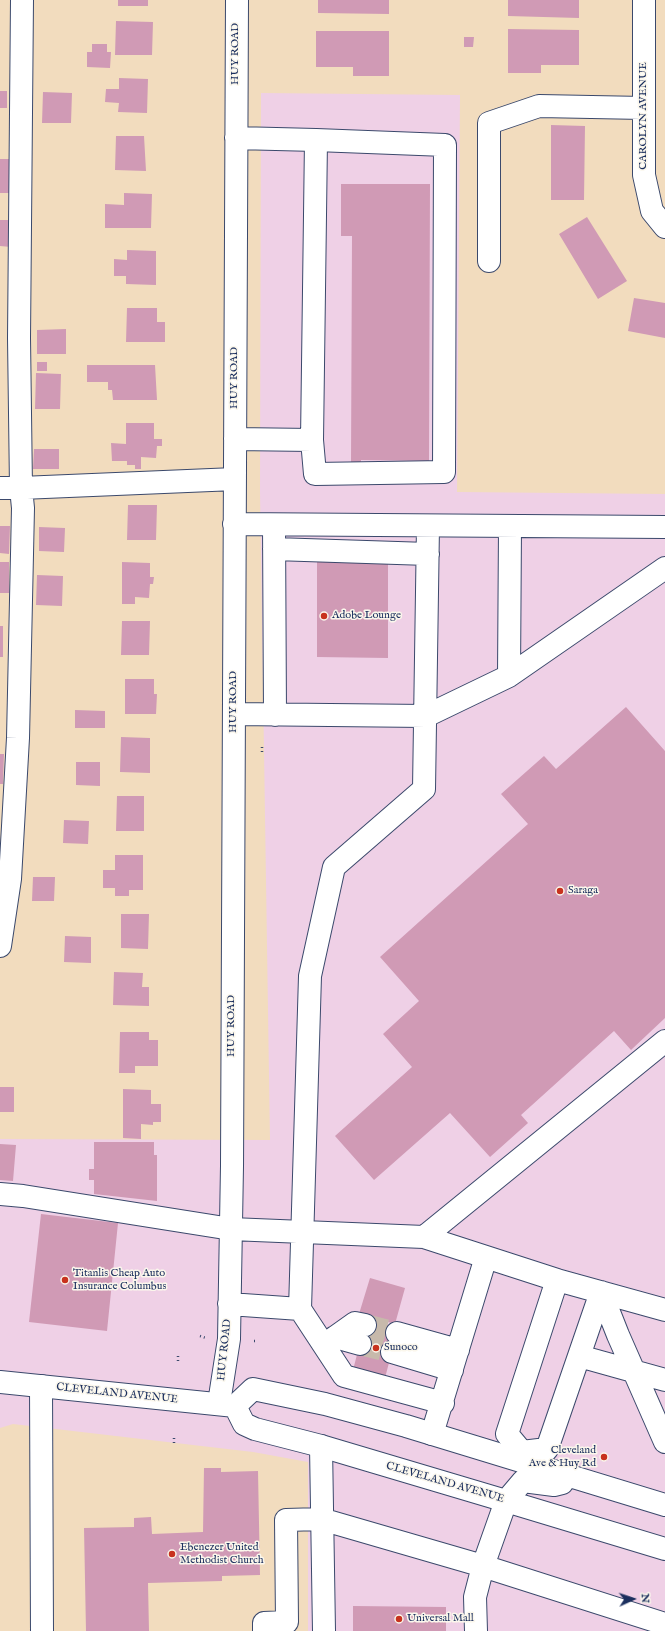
<!DOCTYPE html>
<html>
<head>
<meta charset="utf-8">
<style>
	body { margin:0 }
	#map { position:relative; width:665px; height:1631px; overflow:hidden; background:#f2dcbe; font-family:"IM FELL English",serif }
	canvas { display:block }
	.north { position:absolute; left:613px; top:1579px; width:40px; height:40px; -webkit-text-stroke:3px #fbf7ec; paint-order:stroke; rotate:87deg; font-size:11px; font-weight:700; line-height:16px; text-align:center; color:#1b2f5e }
	.north::after { content:''; display:block; margin:auto; width:14px; height:18px; background:#1b2f5e; clip-path:polygon(50% 0,100% 100%,50% 72%,0 100%) }
</style>
</head>
<body>
<div id="map">
<canvas width="665" height="1631"></canvas>
<div class="north">N</div>
</div>
<script>
const g = document.querySelector('canvas').getContext('2d');
g.lineJoin = 'round';
function paint(path, color) { g.fillStyle = color; g.fill(path, 'evenodd'); }
function stroke(path, color, width, dash) { g.strokeStyle = color; g.lineWidth = width; g.lineCap = dash ? 'butt' : 'round'; g.setLineDash(dash || []); g.stroke(path); }
function write(font, color, halo, rows, align = 'center') {
  g.font = font + ' "IM FELL English",serif'; g.lineWidth = 3; g.setLineDash([]); g.textBaseline = 'middle'; g.strokeStyle = halo; g.fillStyle = color; for (const [text, x, y, turn = 0] of rows) {
    g.save(); g.translate(x, y); g.rotate((+turn || 0) * Math.PI / 180); g.textAlign = isNaN(turn) ? turn : align; if (halo) g.strokeText(text, 0, 0); g.fillText(text, 0, 0); g.restore();
  }
}
const built = new Path2D(`
	M261 93 460 95 457 492 665 494V1631H308V1462L253 1452 13 1424 0 1428V1139L270 1140 260 491Z`);
const building = new Path2D(`
	M118 0H148V6H118Z
	M318 0H389V14L318 13Z
	M508 0H579V18L508 16Z
	M116 21 153 22 152 55H115Z
	M508 29 579 30V65H541V73H508Z
	M316 31H389V76H353V67H316Z
	M464 37H474L473 47H464Z
	M92 44H107V52H111L110 68 87 67V52H92Z
	M119 78 148 79 147 113 118 112 119 103 105 102 106 89H119Z
	M0 91H7V108H0Z
	M43 92 72 93 71 123H42Z
	M551 125 585 126 584 200H551Z
	M116 136H144L146 171 115 170Z
	M0 159H11L10 193H0Z
	M341 184H430L429 461 361 460V463H351L352 236H341Z
	M124 193 152 194 151 228H105V204L124 205Z
	M587 217 627 281 598 299 559 234Z
	M0 220H11V247L0 246Z
	M127 250 156 251V285L126 284V276H114V259L127 260Z
	M634 298 665 303V338L628 331Z
	M127 308H157V322H165V342H126Z
	M66 329V354H37V330Z
	M37 362H47V371H37Z
	M87 365H155L157 400H113L112 390H108V382H87Z
	M36 373 61 374 60 409H35Z
	M126 423H154V439H162V446H157L156 458 141 457V469H135V465H127V461H112L111 443 126 444Z
	M34 449H59V469H33Z
	M128 505H157L156 540H127Z
	M0 526H10L9 554 0 553Z
	M39 527 65 528 64 552 39 551Z
	M317 559 388 560V658L317 657Z
	M0 562H9V593H0Z
	M122 562 150 563V577H154L153 584H150L149 598 135 597V604H122Z
	M37 575 63 576 62 606 36 605Z
	M122 621H150L149 655H121Z
	M0 626H3V657H0Z
	M125 679H154V694H157L156 714H125Z
	M626 707 665 751V1018L631 1050 614 1031 521 1115 528 1123 490 1157 450 1113 374 1180 335 1136 412 1067 383 1034 419 1001 380 957 528 824 501 794 544 756 556 769Z
	M75 710 105 711V728H75Z
	M121 737 150 738V773L120 772Z
	M0 754H4L3 784H0Z
	M76 762H100V786L76 785Z
	M117 796H144V831H116Z
	M64 820 89 821 88 844 63 843Z
	M115 855H143V890H129V896H115V888H103V870H115Z
	M33 877H55L54 901H32Z
	M121 914H149L148 949 121 948Z
	M65 936 91 937V963L64 962Z
	M114 972 143 973 142 987H149V1006L113 1005Z
	M120 1032H149V1040H158V1066H135V1073H119Z
	M0 1087H14V1112H0Z
	M123 1089 151 1090V1104H161V1122H153V1125L141 1124V1139L123 1138Z
	M94 1142H154V1155H157V1201L94 1194V1180H89V1169H94Z
	M0 1144 16 1145 13 1181 0 1180Z
	M41 1214 118 1223 107 1331 29 1322Z
	M370 1278 405 1288 395 1324 359 1314Z
	M366 1320 398 1328 385 1378 353 1370Z
	M204 1468H221V1472L258 1471 260 1575 222 1576V1581L148 1583 149 1631H86L84 1528 134 1527V1518L151 1517 152 1534 203 1532Z
	M353 1606 446 1607V1631H353Z`);
const minorTunnel = new Path2D(`
	M365 1325 397 1333
	M360 1344 392 1352`);
const path = new Path2D(`
	M262 752V745
	M200 1336 206 1338
	M254 1341H258
	M178 1356V1361
	M174 1443V1437`);
const minor = new Path2D(`
	M644 0V175L652 211 665 227
	M489 261V123L539 106 644 108
	M235 439 312 440 316 140 236 138
	M312 440 315 474 444 472 445 145 316 140
	M0 488H21L19 338 22 0
	M234 524 665 527
	M274 525 275 715
	M274 549 428 554
	M509 676 510 527
	M234 714 426 716 509 676 665 568
	M0 946 10 879 18 738 23 508 21 488 235 479
	M0 1194 23 1196 231 1229 424 1237 557 1280 665 1310
	M424 1237 665 1041
	M601 1292 618 1335 665 1442
	M229 1304 300 1309 310 976 334 867 424 789 428 526
	M300 1309 344 1376 443 1403
	M397 1333 458 1350
	M335 1337 360 1344
	M324 1345 355 1323 365 1325
	M392 1352 452 1370
	M579 1356 665 1380
	M41 1386 42 1631
	M219 1403 229 1339 232 1166 237 0
	M432 1434 486 1257
	M321 1446 324 1631
	M522 1452 547 1449 601 1292
	M522 1452 507 1434 557 1280
	M264 1631V1623L287 1622 286 1520 321 1519 483 1566 665 1624
	M476 1631 475 1597 483 1566 506 1501`);
const major = new Path2D(`
	M0 1382 235 1406
	M235 1406 244 1424 255 1429 321 1446 506 1501 665 1549
	M235 1406 253 1389 325 1404 406 1426 665 1505
	M506 1501 523 1481 554 1485 562 1483`);
const markers = [
	[324,616,4,"#c8321e"],
	[560,891,4,"#c8321e"],
	[65,1280,4,"#c8321e"],
	[376,1348,4,"#c8321e"],
	[604,1457,4,"#c8321e"],
	[172,1554,4,"#c8321e"],
	[399,1619,4,"#c8321e"]
];
const streetNames = [
	["HUY ROAD",236,54,-90],
	["CAROLYN AVENUE",644,116,-90],
	["HUY ROAD",235,378,-90],
	["HUY ROAD",234,702,-90],
	["HUY ROAD",232,1026,-90],
	["HUY ROAD",225,1350,-84],
	["CLEVELAND AVENUE",117,1394,6],
	["CLEVELAND AVENUE",445,1483,16]
];
const poiNames = [
	["Adobe Lounge",332,616],
	["Saraga",568,891],
	["Titanlis Cheap Auto",73,1274],
	["Insurance Columbus",73,1287],
	["Sunoco",384,1348],
	["Cleveland",596,1451,"right"],
	["Ave & Huy Rd",596,1464,"right"],
	["Ebenezer United",180,1548],
	["Methodist Church",180,1561],
	["Universal Mall",407,1619]
];
paint(built, '#efd0e6');
paint(building, '#d09ab5');
stroke(minorTunnel, '#c7b9ab', 22, [22, 11]);
stroke(minor, '#3b496c', 24);
stroke(major, '#3b496c', 24);
stroke(path, '#3b496c', 2.5, [1, 3]);
stroke(minor, '#fff', 22);
stroke(major, '#fff', 22);
for (const [x, y, r, color] of markers) { const dot = new Path2D(); dot.arc(x, y, r, 0, 2 * Math.PI); g.fillStyle = color; g.fill(dot); stroke(dot, '#fbf7ec', 1.5); }
write('11px', '#1b2f5e', '#fbf7ec', streetNames);
write('11px', '#1b2f5e', '#fbf7ec', poiNames, 'left');
</script>
</body>
</html>
